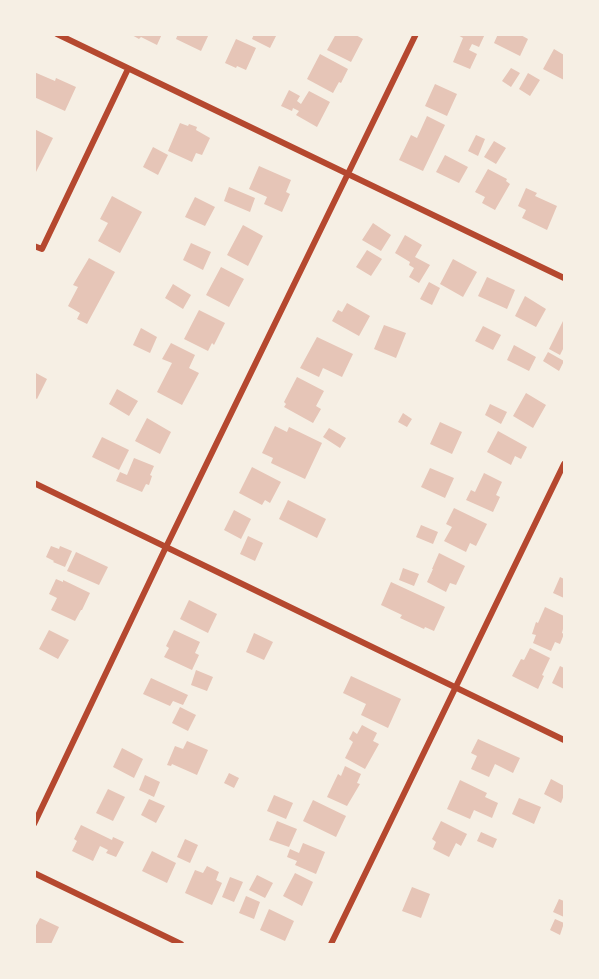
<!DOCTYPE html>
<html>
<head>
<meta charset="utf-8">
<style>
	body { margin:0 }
	#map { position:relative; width:599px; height:979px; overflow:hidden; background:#f6efe4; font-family:"IBM Plex Sans",sans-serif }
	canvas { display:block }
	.frame { position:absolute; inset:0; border:36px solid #f6efe4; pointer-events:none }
</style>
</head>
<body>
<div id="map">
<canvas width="599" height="979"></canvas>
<div class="frame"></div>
</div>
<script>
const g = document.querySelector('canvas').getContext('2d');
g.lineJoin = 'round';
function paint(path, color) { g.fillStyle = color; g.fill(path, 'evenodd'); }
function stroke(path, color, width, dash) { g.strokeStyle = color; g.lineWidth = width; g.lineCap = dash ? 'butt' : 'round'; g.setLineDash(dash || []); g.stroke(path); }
const building = new Path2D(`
	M130 34H162L157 45 141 37 139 39Z
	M178 34H209L201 51 176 39Z
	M254 34H277L270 48 252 39Z
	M336 34H354L363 39 351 62 327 50Z
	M456 34H485L479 47 472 44 469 50 477 54 470 69 453 62 463 38Z
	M498 34H519L528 39 520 56 494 43Z
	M236 39 256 48 246 70 237 66 236 68 225 63Z
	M554 49 564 55V80L543 69Z
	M320 54 348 69 341 83 339 82 333 93 307 79Z
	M511 68 520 73 511 87 502 81Z
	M34 72 55 81 56 78 76 87 65 111 34 97Z
	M528 73 540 80 530 96 519 89Z
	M435 84 457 94 447 116 425 106Z
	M289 90 300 96 297 101 301 104 309 91 330 102 317 127 296 115 299 111 293 108 292 111 281 106Z
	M427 116 445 125 423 171 399 160 411 135 417 138Z
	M180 123 188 126 189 124 197 127 196 130 210 138 202 155 196 153 192 162 168 151Z
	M34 129 53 138 34 176Z
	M476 135 485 139 478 156 468 151Z
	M494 141 506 148 496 164 484 157Z
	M153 147 168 155 158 175 143 167Z
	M445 155 468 167 459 183 436 172Z
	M259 166 291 180 286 192 290 194 282 212 264 204 267 197 249 189Z
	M488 169 507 179 506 181 510 184 495 210 482 203 485 197 475 192Z
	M229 187 255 198 250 212 224 201Z
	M526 188 537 193 535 196 557 206 547 230 522 218 526 210 518 206Z
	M112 196 142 212 120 253 98 241 108 223 100 219Z
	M195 197 215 207 205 226 185 217Z
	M373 223 391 235 381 251 362 240Z
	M243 225 263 236 248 266 227 255Z
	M405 235 422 245 415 257 430 265 419 283 409 277 414 268 409 265 410 262 395 253Z
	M191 243 211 252 203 270 183 260Z
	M367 250 382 259 371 276 356 267Z
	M89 258 115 272 87 324 77 319 80 313 68 306 78 287 73 285Z
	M453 259 477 272 463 297 440 284Z
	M221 267 244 279 229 307 206 295Z
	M487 277 515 290 507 309 478 296Z
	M429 282 440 288 432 305 420 299Z
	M173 284 191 295 183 309 165 298Z
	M525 296 546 309 536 327 515 316Z
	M347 303 370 316 359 336 332 321 338 310 342 312Z
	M199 310 225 323 214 345 212 343 208 351 184 339Z
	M564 319V347L560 355 549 349Z
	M384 325 406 333 396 358 374 349Z
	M483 326 501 335 493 350 475 341Z
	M141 328 157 337 150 353 133 345Z
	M317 337 353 354 342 377 323 368 319 377 300 368Z
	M171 343 195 355 189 368 199 373 182 405 157 392 172 363 162 359Z
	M514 345 536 357 529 371 507 360Z
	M548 352 564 361 559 371 543 361Z
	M34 372 47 379 37 399 34 397Z
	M297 377 324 391 316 406 321 409 313 423 284 407 286 404 284 402Z
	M117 389 138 401 129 416 109 404Z
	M526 393 546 405 533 428 513 416Z
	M490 404 507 412 501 424 485 415Z
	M403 413 412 419 407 427 398 422Z
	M147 418 171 432 160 454 135 441Z
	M440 422 462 432 452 454 430 444Z
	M275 426 287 432 289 427 322 443 305 479 271 463 273 458 262 453Z
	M329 428 346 438 340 448 323 437Z
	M498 431 527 447 521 459 515 456 511 465 487 452Z
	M102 437 129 450 119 470 92 457Z
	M134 458 154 466 150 475 152 476 149 485 146 484 142 492 116 481 120 472 127 475Z
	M252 467 281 482 270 503 265 500 262 505 239 493Z
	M430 468 454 478 445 498 421 487Z
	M484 473 502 482 496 495 500 497 493 512 466 500 471 490 475 492Z
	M288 500 326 519 317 538 279 519Z
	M454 508 487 524 476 546 470 543 466 552 444 541 452 527 446 524Z
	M234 510 251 519 241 539 224 530Z
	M421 525 438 532 433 544 416 537Z
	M248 536 263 543 255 561 240 554Z
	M51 546 59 549 60 546 72 551 65 567 53 562 54 561 46 557Z
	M76 552 108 567 99 585 67 571Z
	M439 553 465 566 456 585 450 583 446 592 427 582 433 569H432Z
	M403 568 419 574 414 586 399 580Z
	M560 577 564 579V598L553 593Z
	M56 579 63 582V580L90 593 82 610H81L75 621 51 610 57 598 49 594Z
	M391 582 445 607 434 631 425 627 424 629 400 618 402 615 381 605Z
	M189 600 217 614 208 633 180 619Z
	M545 607 564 616V630L563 629 562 633 564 634 560 644 555 642 551 651 533 643 536 635 532 634 536 622 538 623Z
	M49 630 69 640 58 659 39 649Z
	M174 630 200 642 195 653 199 655 192 670 164 657 169 648 166 646Z
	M254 633 273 642 264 660 246 652Z
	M530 648 550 658 542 675 544 676 538 689 512 676 521 659 524 660Z
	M560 666 564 668V689L552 683Z
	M196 670 213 677 207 691 191 685Z
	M351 676 401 699 388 728 361 715 366 704 343 693Z
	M151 678 188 695 183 705 173 701 170 706 143 694Z
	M180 707 196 715 188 731 172 723Z
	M362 725 377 733 373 741 379 744 365 769 345 758 353 742 349 739 353 731 357 734Z
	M478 739 520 758 513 773 495 764 489 777 471 769 477 756 471 753Z
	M187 741 208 750 197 775 172 764 171 766 167 765 175 746 183 749Z
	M122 748 143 759 134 778 113 767Z
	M345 766 361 774 357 783 360 784 347 806 327 797 338 774 341 776Z
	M229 773 239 778 234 788 224 783Z
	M145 775 160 782 154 797 139 790Z
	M551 779 564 786V795L561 803 544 794Z
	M460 780 487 793 485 797 498 803 492 818 474 810 470 819 447 809Z
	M108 789 125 797 113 821 96 813Z
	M274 795 293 803 286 819 267 811Z
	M519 798 541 807 534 824 512 814Z
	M149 799 165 806 156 823 141 815Z
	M313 800 346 816 336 837 303 821Z
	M277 821 297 829 289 847 269 840Z
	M441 821 467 834 461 846 456 843 449 857 433 849 436 842 432 839Z
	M81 825 112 840 113 837 124 842 116 857 106 853 108 850 100 846 93 861 72 851 77 841 74 839Z
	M481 832 497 839 493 848 477 841Z
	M185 839 198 845 190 863 177 857Z
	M303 843 325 852 316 874 295 865 297 861 287 857 290 849 299 853Z
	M152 851 176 863 167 883 142 871Z
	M207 866 219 872 216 880 222 883 212 905 185 893 195 870 203 873Z
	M295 873 313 882 302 906 283 896Z
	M257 875 273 883 265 898 249 890Z
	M230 877 243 882 234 902 222 897Z
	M412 887 430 894 421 918 402 911Z
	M246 896 260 902 254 919 239 913Z
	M559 899 564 901V917L553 912Z
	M269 909 294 921 285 941 260 930Z
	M40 918 59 927 51 944H34V929Z
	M555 919 564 923 560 935 550 930Z`);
const minor = new Path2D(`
	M57 34 564 278
	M34 246 42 249 128 69
	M34 483 564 740
	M34 824 166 547 416 34
	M34 873 181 944
	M331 944 564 464`);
paint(building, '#e6c5b7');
stroke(minor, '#b5482f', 6);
</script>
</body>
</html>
